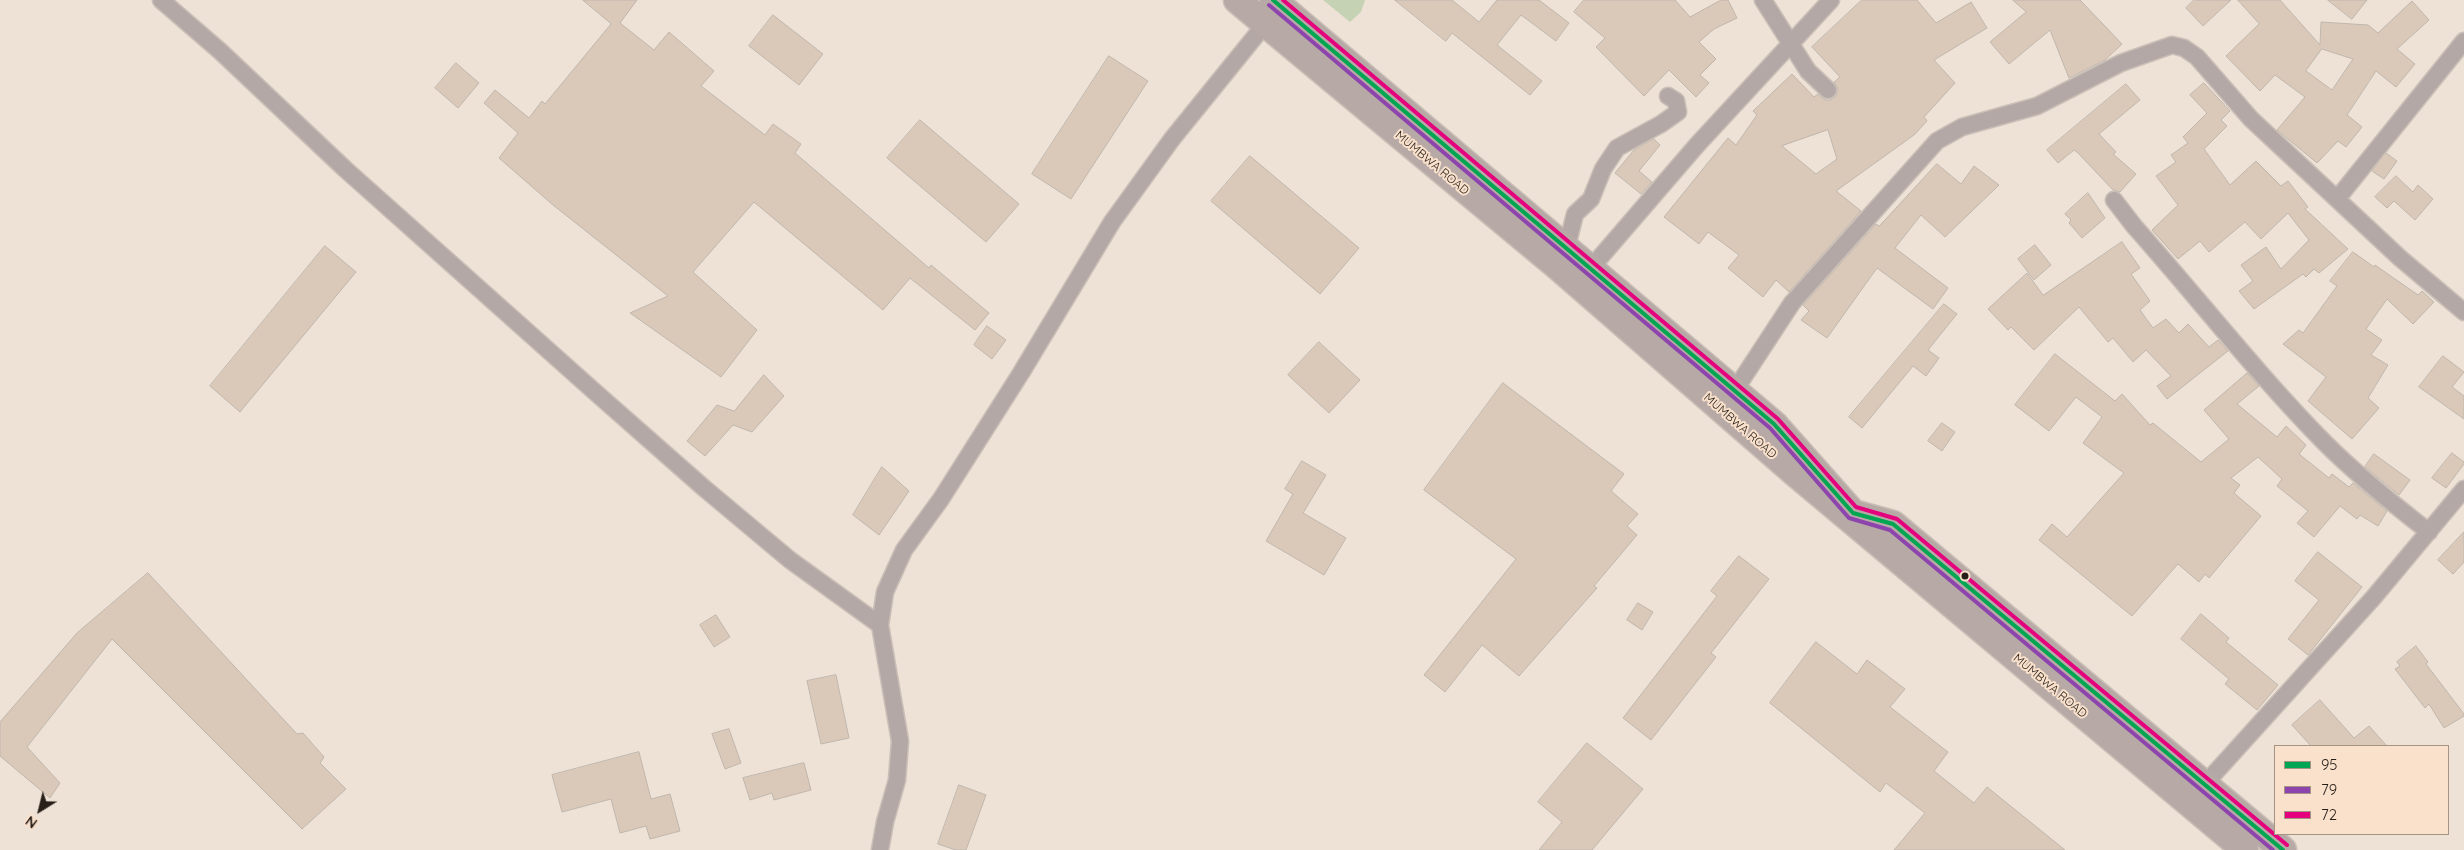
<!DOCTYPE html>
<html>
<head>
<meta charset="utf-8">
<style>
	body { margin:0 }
	#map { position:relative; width:2464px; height:850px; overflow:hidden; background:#eee2d6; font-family:Quicksand,sans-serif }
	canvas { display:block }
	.legend { position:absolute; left:2274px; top:745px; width:175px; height:90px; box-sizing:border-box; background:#f9e1cc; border:1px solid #a59384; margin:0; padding:6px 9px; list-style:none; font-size:15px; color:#281f18 }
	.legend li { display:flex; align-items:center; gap:10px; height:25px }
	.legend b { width:25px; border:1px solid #a59384 }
	.north { position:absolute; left:15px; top:785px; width:50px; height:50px; -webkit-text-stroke:4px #f9e1cc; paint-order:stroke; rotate:216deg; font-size:14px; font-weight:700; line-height:20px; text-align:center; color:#281f18 }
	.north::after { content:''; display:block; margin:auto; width:18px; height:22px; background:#281f18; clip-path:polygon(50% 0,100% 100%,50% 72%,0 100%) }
</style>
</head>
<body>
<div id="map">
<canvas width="2464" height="850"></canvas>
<ul class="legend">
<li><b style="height:6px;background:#00a651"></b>95</li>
<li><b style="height:6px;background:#8e44ad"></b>79</li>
<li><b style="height:6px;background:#e5007d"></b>72</li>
</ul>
<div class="north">N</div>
</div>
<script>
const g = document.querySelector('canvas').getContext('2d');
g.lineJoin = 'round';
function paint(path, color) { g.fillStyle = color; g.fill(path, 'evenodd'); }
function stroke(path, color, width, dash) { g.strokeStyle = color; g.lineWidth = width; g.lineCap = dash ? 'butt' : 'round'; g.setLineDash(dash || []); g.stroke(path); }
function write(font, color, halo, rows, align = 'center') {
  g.font = font + ' Quicksand,sans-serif'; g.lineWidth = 4; g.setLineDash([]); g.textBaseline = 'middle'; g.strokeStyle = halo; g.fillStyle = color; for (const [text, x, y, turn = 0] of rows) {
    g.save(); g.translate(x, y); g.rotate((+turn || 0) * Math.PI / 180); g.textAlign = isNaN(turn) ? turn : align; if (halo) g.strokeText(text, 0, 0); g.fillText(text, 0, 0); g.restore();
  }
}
const green = new Path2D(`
	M1323 0H1365L1361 12 1350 22Z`);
const building = new Path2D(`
	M583 0H637L620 23 654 50 669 32 714 71 701 86 765 135 773 124 801 144 795 153 929 268 931 265 989 313 975 330 910 278 883 310 754 202 693 272 757 330 721 377 630 313 668 296 553 205 499 158 518 133 484 103 495 90 529 118 542 101 545 104 611 24Z
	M1395 0H1452L1479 22 1497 0H1539L1569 23 1556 41 1521 15 1497 45 1542 81 1530 95 1452 33 1446 41Z
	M1584 0H1675L1690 17 1721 0H1728L1737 18 1714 29 1699 42 1716 59 1700 75 1709 83 1696 97 1669 70 1644 96 1596 47 1605 38 1574 12Z
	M1862 0H1917L1936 23 1971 2 1987 28 1934 60 1955 83 1924 117 1927 121 1914 135 1836 191 1861 211 1789 292 1776 280 1763 297 1728 268 1739 255 1708 232 1699 244 1664 217 1728 138 1736 145 1757 115 1753 111 1792 74 1814 97 1818 94 1825 100H1830L1836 96 1838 88 1834 82 1840 77 1812 47ZM1828 130 1837 159 1816 174 1782 146Z
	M2013 0H2080L2122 44 2105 60 2069 78 2050 30 2009 64 1990 42 2026 12Z
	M2194 0H2231L2203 26 2186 8Z
	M2238 0H2280L2320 45 2321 22 2368 25 2378 33 2412 1 2429 20 2397 49 2415 64 2396 87 2376 71 2347 115 2362 127 2346 147 2338 141 2317 163 2277 130 2305 97 2275 75 2260 91 2226 56 2259 24ZM2322 49 2353 59 2332 90 2306 71Z
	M2328 0H2367L2352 19Z
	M773 15 823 54 799 85 749 46Z
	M1109 56 1148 81 1071 199 1032 174Z
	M456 63 479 83 458 108 435 88Z
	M2204 83 2230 111 2221 120 2227 126 2204 149 2230 185 2256 161 2281 186 2288 181 2308 207 2305 209 2348 249 2319 273 2314 269 2306 277 2303 274 2254 309 2239 291 2253 281 2241 265 2266 247 2281 269 2309 240 2288 213 2261 239 2245 222 2209 252 2200 241 2178 259 2152 230 2178 205 2156 176 2176 162 2171 155 2188 143 2183 137 2207 113 2190 95Z
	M2126 84 2140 100 2099 134 2116 152 2113 154 2136 174 2120 192 2113 190 2078 153 2074 150 2058 163 2047 150Z
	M920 120 1019 204 986 242 887 158Z
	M1654 139 1660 145 1639 171 1652 182 1641 194 1615 173 1634 150Z
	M2386 153 2397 161 2384 179 2372 171Z
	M1250 156 1359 248 1320 294 1211 201Z
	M1937 164 1961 184 1974 166 1999 185 1945 237 1921 215 1895 248 1948 288 1933 309 1877 268 1827 338 1801 320 1809 311 1803 305 1876 224 1879 226Z
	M2396 176 2413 192 2418 185 2433 199 2415 220 2394 201 2387 208 2375 197Z
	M2088 193 2105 218 2082 238 2069 223 2071 220 2065 214Z
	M2122 242 2140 268 2131 274 2150 301 2140 310 2153 328 2166 319 2179 333 2188 324 2209 347 2218 340 2228 351 2167 399 2157 386 2171 376 2146 350 2133 362 2113 338 2108 342 2079 307 2034 350 2011 327 2008 330 1988 309 2027 273 2043 295Z
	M2035 245 2051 265 2034 280 2018 259Z
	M325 246 356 272 240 412 210 386Z
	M2353 252 2374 267 2375 265 2418 295 2422 291 2434 302 2413 324 2387 299 2366 329 2382 340 2371 355 2388 365 2368 398 2379 408 2352 439 2308 401 2326 377 2283 344 2299 330 2303 333 2337 286 2330 281Z
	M1944 304 1957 314 1928 350 1939 358 1926 376 1913 366 1862 428 1849 417Z
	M987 326 1006 340 992 359 974 345Z
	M1319 342 1360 380 1329 413 1288 375Z
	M2055 354 2115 401 2122 394 2150 425 2153 423 2201 462 2229 439 2204 410 2247 373 2259 386 2237 404 2277 437 2286 426 2306 445 2299 454 2329 478 2332 474 2349 487 2353 483 2387 511 2378 526 2360 515 2357 519 2340 506 2314 537 2297 523 2308 511 2277 486 2282 479 2258 457 2231 478 2240 485 2234 493 2261 516 2209 578 2205 574 2199 582 2178 564 2132 616 2039 540 2052 524 2067 537 2124 473 2083 443 2102 417 2076 397 2049 431 2015 405Z
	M2443 356 2464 372 2452 387 2464 396V419L2419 387Z
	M764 375 784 396 752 432 733 425 705 456 687 441 717 405 734 411Z
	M1503 383 1624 474 1611 491 1638 514 1627 526 1637 535 1594 586 1597 588 1519 676 1482 645 1445 692 1424 675 1516 559 1424 490Z
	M1942 423 1955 432 1942 451 1928 441Z
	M2452 453 2464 462V464L2446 488 2432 478Z
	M2374 454 2410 480 2399 495 2365 467Z
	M1302 461 1326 475 1303 513 1346 538 1324 575 1266 541 1293 494 1285 489Z
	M882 467 909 491 879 535 853 515Z
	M2464 532V562L2453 574 2438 560Z
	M2318 552 2362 587 2308 655 2288 639 2319 600 2295 581Z
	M1739 556 1769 579 1711 653 1716 657 1651 740 1623 718 1717 596 1711 591Z
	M148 573 297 734 303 733 324 757 320 763 346 789 302 829 112 639 27 747 60 783 50 798 0 756V722L77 633Z
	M1638 603 1653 612 1642 630 1627 620Z
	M2201 614 2229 638 2226 642 2278 685 2257 710 2225 684 2229 679 2181 639Z
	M716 615 730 637 714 647 700 625Z
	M1816 642 1857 674 1867 660 1905 689 1890 707 1948 752 1934 771 1974 803 1987 787 2065 850H1894L1925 813 1886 783 1880 792 1770 703Z
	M2416 646 2428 662 2426 664 2464 714V716L2444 728 2429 704 2425 708 2395 669 2400 666 2397 662Z
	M836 675 849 738 821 744 807 681Z
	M2320 700 2354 738 2369 726 2387 746H2311L2292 725Z
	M729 729 741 763 725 769 712 734Z
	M1587 743 1643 789 1592 850H1539L1562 822 1538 802Z
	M639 752 651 799 670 794 680 831 650 839 646 826 620 833 611 799 562 812 552 775Z
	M804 763 811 790 774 800 772 793 750 800 743 778Z
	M959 785 986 795 966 850H956L938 844Z`);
const street = new Path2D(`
	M161 0 220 51 345 169 595 392 704 488 790 560 880 625
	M1763 0 1808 71 1828 90
	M2337 199 2464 41
	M2114 200 2134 226C2198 298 2257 374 2325 443 2357 475 2393 504 2429 532
	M1567 246 1575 214 1591 199 1603 169 1617 148 1661 124 1678 112 1676 101 1668 96
	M1591 268 1697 145 1831 0
	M1735 390 1792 303 1937 141 1962 127 2037 106 2121 63 2172 45 2184 48 2197 57 2251 119 2400 258 2464 312
	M2204 785 2374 597 2464 489
	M880 850 885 822 897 780 900 741 880 625 885 592 904 550 941 499 1021 373 1112 222 1172 139 1266 23`);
const primary = new Path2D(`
	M1237 0 1557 266 1796 474 2245 850
	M1273 0 1774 424 1853 513 1893 524 2283 850`);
const bus1 = new Path2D(`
	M1273 0 1774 424 1853 513 1893 524 2283 850`);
const bus2 = new Path2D(`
	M1269 5 1770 428 1849 518 1890 530 2273 850`);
const bus3 = new Path2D(`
	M1283 0 1778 419 1856 507 1897 519 2287 845`);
const markers = [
	[1965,576,4.5,"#281f18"]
];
const streetNames = [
	["MUMBWA ROAD",1432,163,40],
	["MUMBWA ROAD",1740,426,41],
	["MUMBWA ROAD",2050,686,40]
];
paint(green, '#c5d2b4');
paint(building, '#dac9b9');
stroke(building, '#bfb6ad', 1);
stroke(street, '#c9bfb6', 19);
stroke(primary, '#c9bfb6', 29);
stroke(street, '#b4a8a7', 16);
stroke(primary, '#b7a9a6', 26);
stroke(bus1, '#00a651', 4);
stroke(bus2, '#8e44ad', 4);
stroke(bus3, '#e5007d', 4);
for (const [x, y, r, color] of markers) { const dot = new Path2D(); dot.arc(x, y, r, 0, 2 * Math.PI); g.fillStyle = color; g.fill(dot); stroke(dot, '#f9e1cc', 2); }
write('12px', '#281f18', '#f9e1cc', streetNames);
</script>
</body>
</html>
